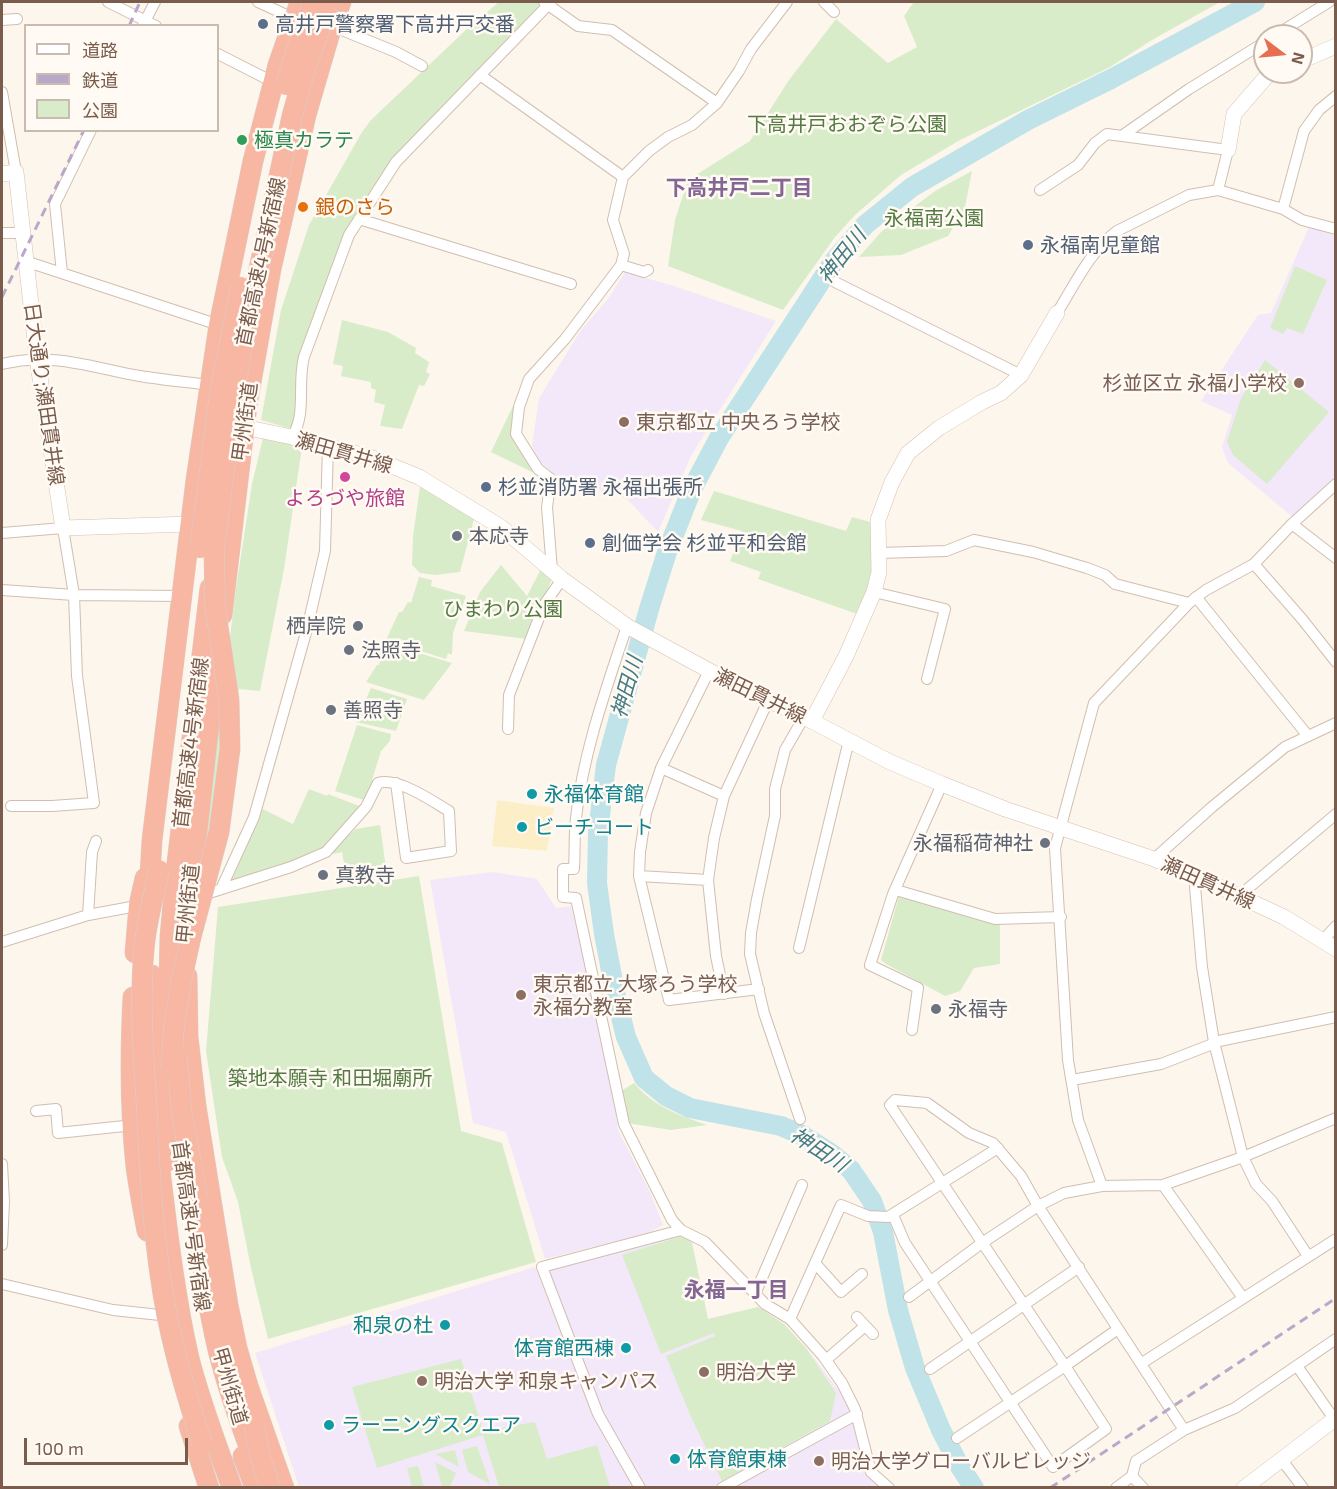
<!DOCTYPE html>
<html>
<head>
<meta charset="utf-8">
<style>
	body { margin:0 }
	#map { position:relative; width:1337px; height:1489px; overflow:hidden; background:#fdf6ec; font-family:"Exo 2","Noto Sans JP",sans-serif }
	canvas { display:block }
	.frame { position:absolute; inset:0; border:3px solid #7a5c4d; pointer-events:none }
	.legend { position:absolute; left:24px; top:24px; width:195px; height:108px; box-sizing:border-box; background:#fffaf3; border:2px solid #cabbb1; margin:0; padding:8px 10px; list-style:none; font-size:18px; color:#7a5c4d }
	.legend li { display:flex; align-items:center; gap:12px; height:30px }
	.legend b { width:30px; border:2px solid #cabbb1 }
	.north { position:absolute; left:1253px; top:24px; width:60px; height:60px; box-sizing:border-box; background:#fffaf3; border:2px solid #cabbb1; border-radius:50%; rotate:106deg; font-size:16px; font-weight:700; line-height:24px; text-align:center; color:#7a5c4d }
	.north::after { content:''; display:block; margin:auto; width:21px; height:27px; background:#e76f51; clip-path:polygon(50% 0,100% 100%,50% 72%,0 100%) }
	.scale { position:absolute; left:24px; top:1438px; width:164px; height:27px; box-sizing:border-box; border:3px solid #7a5c4d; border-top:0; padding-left:8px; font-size:18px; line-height:21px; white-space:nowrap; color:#7a5c4d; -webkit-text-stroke:4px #fffaf3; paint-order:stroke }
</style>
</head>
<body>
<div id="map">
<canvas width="1337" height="1489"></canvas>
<div class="frame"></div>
<ul class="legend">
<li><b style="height:8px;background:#fff"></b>道路</li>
<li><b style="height:8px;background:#b9a8c9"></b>鉄道</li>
<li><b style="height:16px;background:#d8ecc9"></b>公園</li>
</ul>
<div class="north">N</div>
<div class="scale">100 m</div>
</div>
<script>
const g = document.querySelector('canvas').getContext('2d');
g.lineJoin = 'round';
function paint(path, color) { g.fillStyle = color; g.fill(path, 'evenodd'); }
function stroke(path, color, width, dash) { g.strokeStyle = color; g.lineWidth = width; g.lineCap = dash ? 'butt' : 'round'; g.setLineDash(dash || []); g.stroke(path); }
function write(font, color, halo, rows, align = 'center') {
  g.font = font + ' "Exo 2","Noto Sans JP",sans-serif'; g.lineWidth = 5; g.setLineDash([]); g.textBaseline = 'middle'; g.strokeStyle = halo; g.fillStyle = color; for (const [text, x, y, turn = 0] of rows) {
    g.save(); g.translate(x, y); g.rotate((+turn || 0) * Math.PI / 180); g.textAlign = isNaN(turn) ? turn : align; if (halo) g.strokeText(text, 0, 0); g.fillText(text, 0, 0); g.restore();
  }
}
const education = new Path2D(`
	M1309 227 1335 235V482L1296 520 1228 463 1222 447 1232 415 1201 401 1258 315 1271 313Z
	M625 272 674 286 776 321 692 454 658 532 627 499 556 475 537 459 532 446 539 398 581 330 608 299Z
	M492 872 537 879 556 908 571 906 612 1082 618 1130 650 1192 663 1225 648 1233 545 1259 506 1132 473 1123 430 880Z
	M681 1230 705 1242 692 1243 708 1319 758 1307 784 1324 806 1348 844 1397 854 1415 871 1472 889 1487H640L612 1440 543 1271Z
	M535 1267 590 1409 607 1443 634 1487H299L255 1353Z`);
const green = new Path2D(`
	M499 2H537L539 3 537 12 433 118 346 234 300 357 295 424 289 428 261 420 281 310 309 225 362 132 371 120 469 27Z
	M914 2H1220L1152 40 1110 67 960 140 901 175 855 215 835 237 783 310 668 266 675 220 688 180 750 141 789 80 836 19 888 63 917 47 904 16Z
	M972 171 965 207 948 236 901 255 859 257 882 231 935 191Z
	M1295 266 1327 280 1303 334 1287 328 1283 334 1270 328Z
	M342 320 388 332 416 348 415 353 429 362 426 372 430 374 424 386 419 385 402 429 380 426 385 405 374 402 376 390 371 388V382L341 376 343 366 333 364Z
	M1265 360 1329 412 1267 484 1233 455 1227 442 1241 398Z
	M513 406 517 407 514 435 535 469 532 472 491 452Z
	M263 438 302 447 284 569 260 691 239 689 212 889 201 870 236 588 252 484Z
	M420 487 429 489 474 519 460 572 435 575 420 573 412 565 413 536Z
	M714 491 846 531 852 517 870 522 874 570 870 585 857 614 758 579 761 572 730 561 742 531 701 520Z
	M501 565 527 596 541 569 552 579 527 639 464 631 480 592Z
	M419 577 432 580 431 586 466 596 453 633 452 655 448 653 446 659 386 640 399 612H402L408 602 411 603Z
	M389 644 452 663 424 700 366 682 377 665H379L382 656H384Z
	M371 688 407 699 396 731 356 722Z
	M357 725 391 734 390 741 381 751 372 780 375 781 364 800 335 791Z
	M309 789 327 796 328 794 362 807 323 849 230 884 263 809 293 824Z
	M380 825 387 875 347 880 342 852 332 854 331 850 356 829Z
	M419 876 461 1131 502 1143 536 1262 268 1339 251 1268 238 1202 222 1157 206 1051 218 907Z
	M899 896 985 922 1000 923V964L974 968 960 991 945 996 886 964 881 960Z
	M634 1083C654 1107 679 1115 707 1125L671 1130 627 1123 621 1091Z
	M682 1236 692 1243 708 1319 758 1307 784 1324 806 1348 836 1393 830 1421 722 1481 691 1417 666 1356 715 1336 714 1333 661 1354 622 1255Z
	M461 1359 483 1431 535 1422 547 1459 597 1445 610 1487H499L483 1435 377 1468 352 1387Z
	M477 1446 490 1484 468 1472 462 1450Z
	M455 1450 459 1467 435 1454Z
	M435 1462 456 1473 450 1487H442Z
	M418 1466 424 1487H412L407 1468Z`);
const sand = new Path2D(`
	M497 800 554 808 547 851 492 846Z`);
const river = new Path2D(`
	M974 1488 959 1465 941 1430 915 1368 898 1310 883 1232 872 1201 851 1170 832 1154 802 1135 781 1126 690 1108 666 1096 644 1078 626 1037 616 997 604 934 597 883 598 832 606 765 649 609 667 552 692 489 719 438 834 261 865 225 912 187 1028 120 1111 79 1255 2`);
const street = new Path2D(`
	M108 2 156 26
	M258 2 293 18
	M544 2 578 26 612 30 717 103
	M824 2 834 12
	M2 20 17 19
	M143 25 155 2
	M332 26 396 52 422 66
	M1274 36 1329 2
	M218 54 273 82
	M480 75 623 177
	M2 92 16 172
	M1123 135 1189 89 1265 42
	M1040 190 1078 165 1095 143 1107 134 1228 150 1218 190
	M1283 209 1304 131 1319 110 1336 96
	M359 219 571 284
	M2 233H22
	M25 261 219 325
	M621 265 644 272 648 270
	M62 273 55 204 91 130
	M835 282 1021 375
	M1057 313C1075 284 1090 251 1117 231L1189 195 1218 190 1283 209 1302 220 1336 229
	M2 364C54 352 89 367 140 376 163 380 187 382 210 385
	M292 437C307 414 297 383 304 357L349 235 396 162 551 2
	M1292 524 1336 558
	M2 533 63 528 74 595 77 676 94 803 52 806H11
	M879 553 946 551 974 540 1033 552 1087 568 1105 575 1115 584 1189 603
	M1254 564 1302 619 1336 662
	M552 570 547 507 551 479 538 469 516 434 519 407 529 379 565 339 621 265 624 254 613 220 623 177 649 151 668 137 692 125 717 103 739 71 751 49 787 2
	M2 590 74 595 182 596
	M874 592 945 609 927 679
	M1196 597 1308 736
	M627 626C606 689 583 753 576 818 574 835 575 852 574 869H563V897L576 898 624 1124 672 1220 681 1230
	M709 671 661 768 646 813 640 852 639 876 669 1000 759 989
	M508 729 509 695 544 605 562 579
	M661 768 724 796
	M1154 859 1212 807 1285 747 1336 723
	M1194 875 1202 967 1214 1042 1243 1157 1256 1184 1272 1201 1308 1256
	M639 876 708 880
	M221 889 254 817 307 629 325 551 328 446
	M896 890 995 919 1061 917
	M200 894H206L291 867 326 852 366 807 378 783C398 777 432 801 449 811L451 851 406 858 396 783
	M1239 896 1336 814
	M88 915 92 852 96 841
	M1323 940 1336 926
	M2 942 88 915 142 905
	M799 948 849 740
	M724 994 716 956 708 880 714 838 724 796 768 701
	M912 1030 918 988 870 965 893 894 942 784
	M1072 1080 1161 1064 1210 1045 1214 1042 1336 1017
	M36 1111 56 1109 58 1133 134 1125
	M800 1119 764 1013 750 954 751 933 757 899 775 816V789L785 750 804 717
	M2 1164 4 1202 2 1245
	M1163 1185 1243 1298
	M1102 1186 1078 1120 1068 1060 1055 848 1094 703 1189 603 1206 590 1254 564 1292 524 1336 484
	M893 1215 905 1243 1053 1467 1106 1429 1065 1366 1118 1329
	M815 1263 841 1292 862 1274
	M2 1284 113 1310 160 1315
	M755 1294 802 1185
	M909 1297 982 1243 1038 1206 1064 1193 1102 1186 1163 1185 1243 1157 1336 1118
	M857 1317 873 1334
	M790 1319 841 1205 868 1216 888 1217 998 1148
	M826 1360 865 1326
	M1142 1363 1336 1239
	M1297 1366 1334 1419
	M930 1369 1079 1267
	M957 1438 1065 1366 890 1105 895 1100 927 1103 969 1133 993 1143 1021 1176 1038 1206 1184 1430
	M1281 1459 1303 1488
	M1132 1476 1143 1488
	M640 1488 598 1414 542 1267 681 1230 705 1242 765 1304 790 1319 823 1356 842 1383 855 1409 871 1472 889 1488
	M722 1488 857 1414
	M1116 1488 1132 1476 1136 1461 1184 1430 1235 1408 1336 1339`);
const secondary = new Path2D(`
	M1301 61 1336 46
	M1228 150 1234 114 1266 77 1274 72
	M2 174 16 172 37 358 63 528 191 524
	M234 425 292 437 370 457 419 477 501 527 562 579 627 626 732 683 804 717 890 762 942 784 1005 809 1154 859 1194 875 1284 917 1336 949
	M812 721 846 656 874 592 879 572 878 520 892 482 908 453 939 428 982 402 1001 393 1021 375 1057 313
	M1244 1488 1336 1418`);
const highway = new Path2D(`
	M222 615 247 405 271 269 306 115 332 26 341 2
	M149 892 152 840 196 480 219 325 253 161 278 65 300 2
	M185 940 218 644
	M135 953 139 905 145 878
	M152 975V1023L168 1161
	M187 976 188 1037 196 1106 228 1305 237 1348 248 1386 284 1488
	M133 997C130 1053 130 1111 136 1167 139 1189 143 1210 147 1231
	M168 1030 170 936 176 871 210 588
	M157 1146C166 1217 173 1288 189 1358 200 1402 217 1445 232 1488
	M193 1182C198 1238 205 1295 218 1350 228 1390 242 1429 257 1468
	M189 1426 209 1488
	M243 1456 255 1488`);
const rail = new Path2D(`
	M129 26 140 2
	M2 297 84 130
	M1050 1488 1336 1298`);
const highwayBridge = new Path2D(`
	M286 85 305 22 314 2
	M200 548 220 392 241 287
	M159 870C154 896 146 923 144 950 139 1004 144 1059 147 1113 150 1181 154 1250 167 1316 176 1360 188 1401 202 1443
	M177 1056 182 1116 198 1199
	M171 1070 174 1027 181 982 191 937 219 832 230 749 229 700 215 606 214 550 234 394 243 343 292 116 304 73 329 2
	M254 1425 260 1456 270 1488`);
const markers = [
	[263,24,6,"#5c6f8a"],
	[242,140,6,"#2e9e5b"],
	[303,207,6,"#e8710a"],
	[1028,245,6,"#5c6f8a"],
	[1299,383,6,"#8d6e63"],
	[624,422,6,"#8d6e63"],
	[345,477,6,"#d1479c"],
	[486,487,6,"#5c6f8a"],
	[457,536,6,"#6b7280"],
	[590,543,6,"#5c6f8a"],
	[358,626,6,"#6b7280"],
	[349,650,6,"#6b7280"],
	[331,710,6,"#6b7280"],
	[532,794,6,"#0f9aa8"],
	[522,827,6,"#0f9aa8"],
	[1045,843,6,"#6b7280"],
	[323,875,6,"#6b7280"],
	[521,995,6,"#8d6e63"],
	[936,1009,6,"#6b7280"],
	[445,1325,6,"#0f9aa8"],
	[626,1348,6,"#0f9aa8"],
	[704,1372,6,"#8d6e63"],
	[422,1381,6,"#8d6e63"],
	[329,1425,6,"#0f9aa8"],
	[675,1459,6,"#0f9aa8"],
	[819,1461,6,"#8d6e63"]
];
const serviceNames = [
	["高井戸警察署下高井戸交番",275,24],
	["永福南児童館",1040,245],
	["杉並消防署 永福出張所",498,487],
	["創価学会 杉並平和会館",602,543]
];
const parkNames = [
	["下高井戸おおぞら公園",847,124],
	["永福南公園",934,218],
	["ひまわり公園",503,609],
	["築地本願寺 和田堀廟所",330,1078]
];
const leisureNames = [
	["極真カラテ",254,140]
];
const foodNames = [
	["銀のさら",315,207]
];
const streetNames = [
	["首都高速4号新宿線",261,262,-78],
	["日大通り;瀬田貫井線",44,394,82],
	["甲州街道",245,422,-82],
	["瀬田貫井線",344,453,16],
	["瀬田貫井線",760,696,26],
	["首都高速4号新宿線",191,743,-83],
	["瀬田貫井線",1208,883,24],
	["甲州街道",188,904,-84],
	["首都高速4号新宿線",191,1226,82],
	["甲州街道",230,1386,74]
];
const educationNames = [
	["杉並区立 永福小学校",1287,383,"right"],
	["東京都立 中央ろう学校",636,422],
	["東京都立 大塚ろう学校",533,984],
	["永福分教室",533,1007],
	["明治大学",716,1372],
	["明治大学 和泉キャンパス",434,1381],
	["明治大学グローバルビレッジ",831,1461]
];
const hotelNames = [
	["よろづや旅館",345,498]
];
const worshipNames = [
	["本応寺",469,536],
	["栖岸院",346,626,"right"],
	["法照寺",361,650],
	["善照寺",343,710],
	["永福稲荷神社",1033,843,"right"],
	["真教寺",335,875],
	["永福寺",948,1009]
];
const cultureNames = [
	["永福体育館",544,794],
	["ビーチコート",534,827],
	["和泉の杜",433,1325,"right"],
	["体育館西棟",614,1348,"right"],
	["ラーニングスクエア",341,1425],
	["体育館東棟",687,1459]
];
const neighbourhoodNames = [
	["下高井戸二丁目",739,188],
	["永福一丁目",736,1290]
];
const waterNames = [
	["神田川",842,256,-52],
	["神田川",627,687,-74],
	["神田川",819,1150,33]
];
paint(education, '#f3e8fa');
paint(green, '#d8ecc9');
paint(sand, '#fcefc7');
stroke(river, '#bfe3e8', 20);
stroke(street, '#d1beb0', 12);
stroke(secondary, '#d6c0b0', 16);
stroke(highway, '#dad1cd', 21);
stroke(street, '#fff', 10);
stroke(secondary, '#fff', 15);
stroke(highway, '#f7b7a3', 20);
stroke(rail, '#b9a8c9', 3, [9, 6]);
stroke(highwayBridge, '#dad1cd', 21, []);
stroke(highwayBridge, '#f7b7a3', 20);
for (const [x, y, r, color] of markers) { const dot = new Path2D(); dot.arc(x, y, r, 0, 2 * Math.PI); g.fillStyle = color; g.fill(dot); stroke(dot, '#fffaf3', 2); }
write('20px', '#4e5e75', '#fffaf3', serviceNames, 'left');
write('20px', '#537a41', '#fffaf3', parkNames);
write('20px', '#27864d', '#fffaf3', leisureNames, 'left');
write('20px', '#c56008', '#fffaf3', foodNames, 'left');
write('20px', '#7a5c4d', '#fffaf3', streetNames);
write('20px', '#785e54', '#fffaf3', educationNames, 'left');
write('20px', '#b23c85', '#fffaf3', hotelNames);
write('20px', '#5b616d', '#fffaf3', worshipNames, 'left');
write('20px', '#0d838f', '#fffaf3', cultureNames, 'left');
write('bold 21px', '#846695', '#fffaf3', neighbourhoodNames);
write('italic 21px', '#437c86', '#fffaf3', waterNames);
</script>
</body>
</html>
